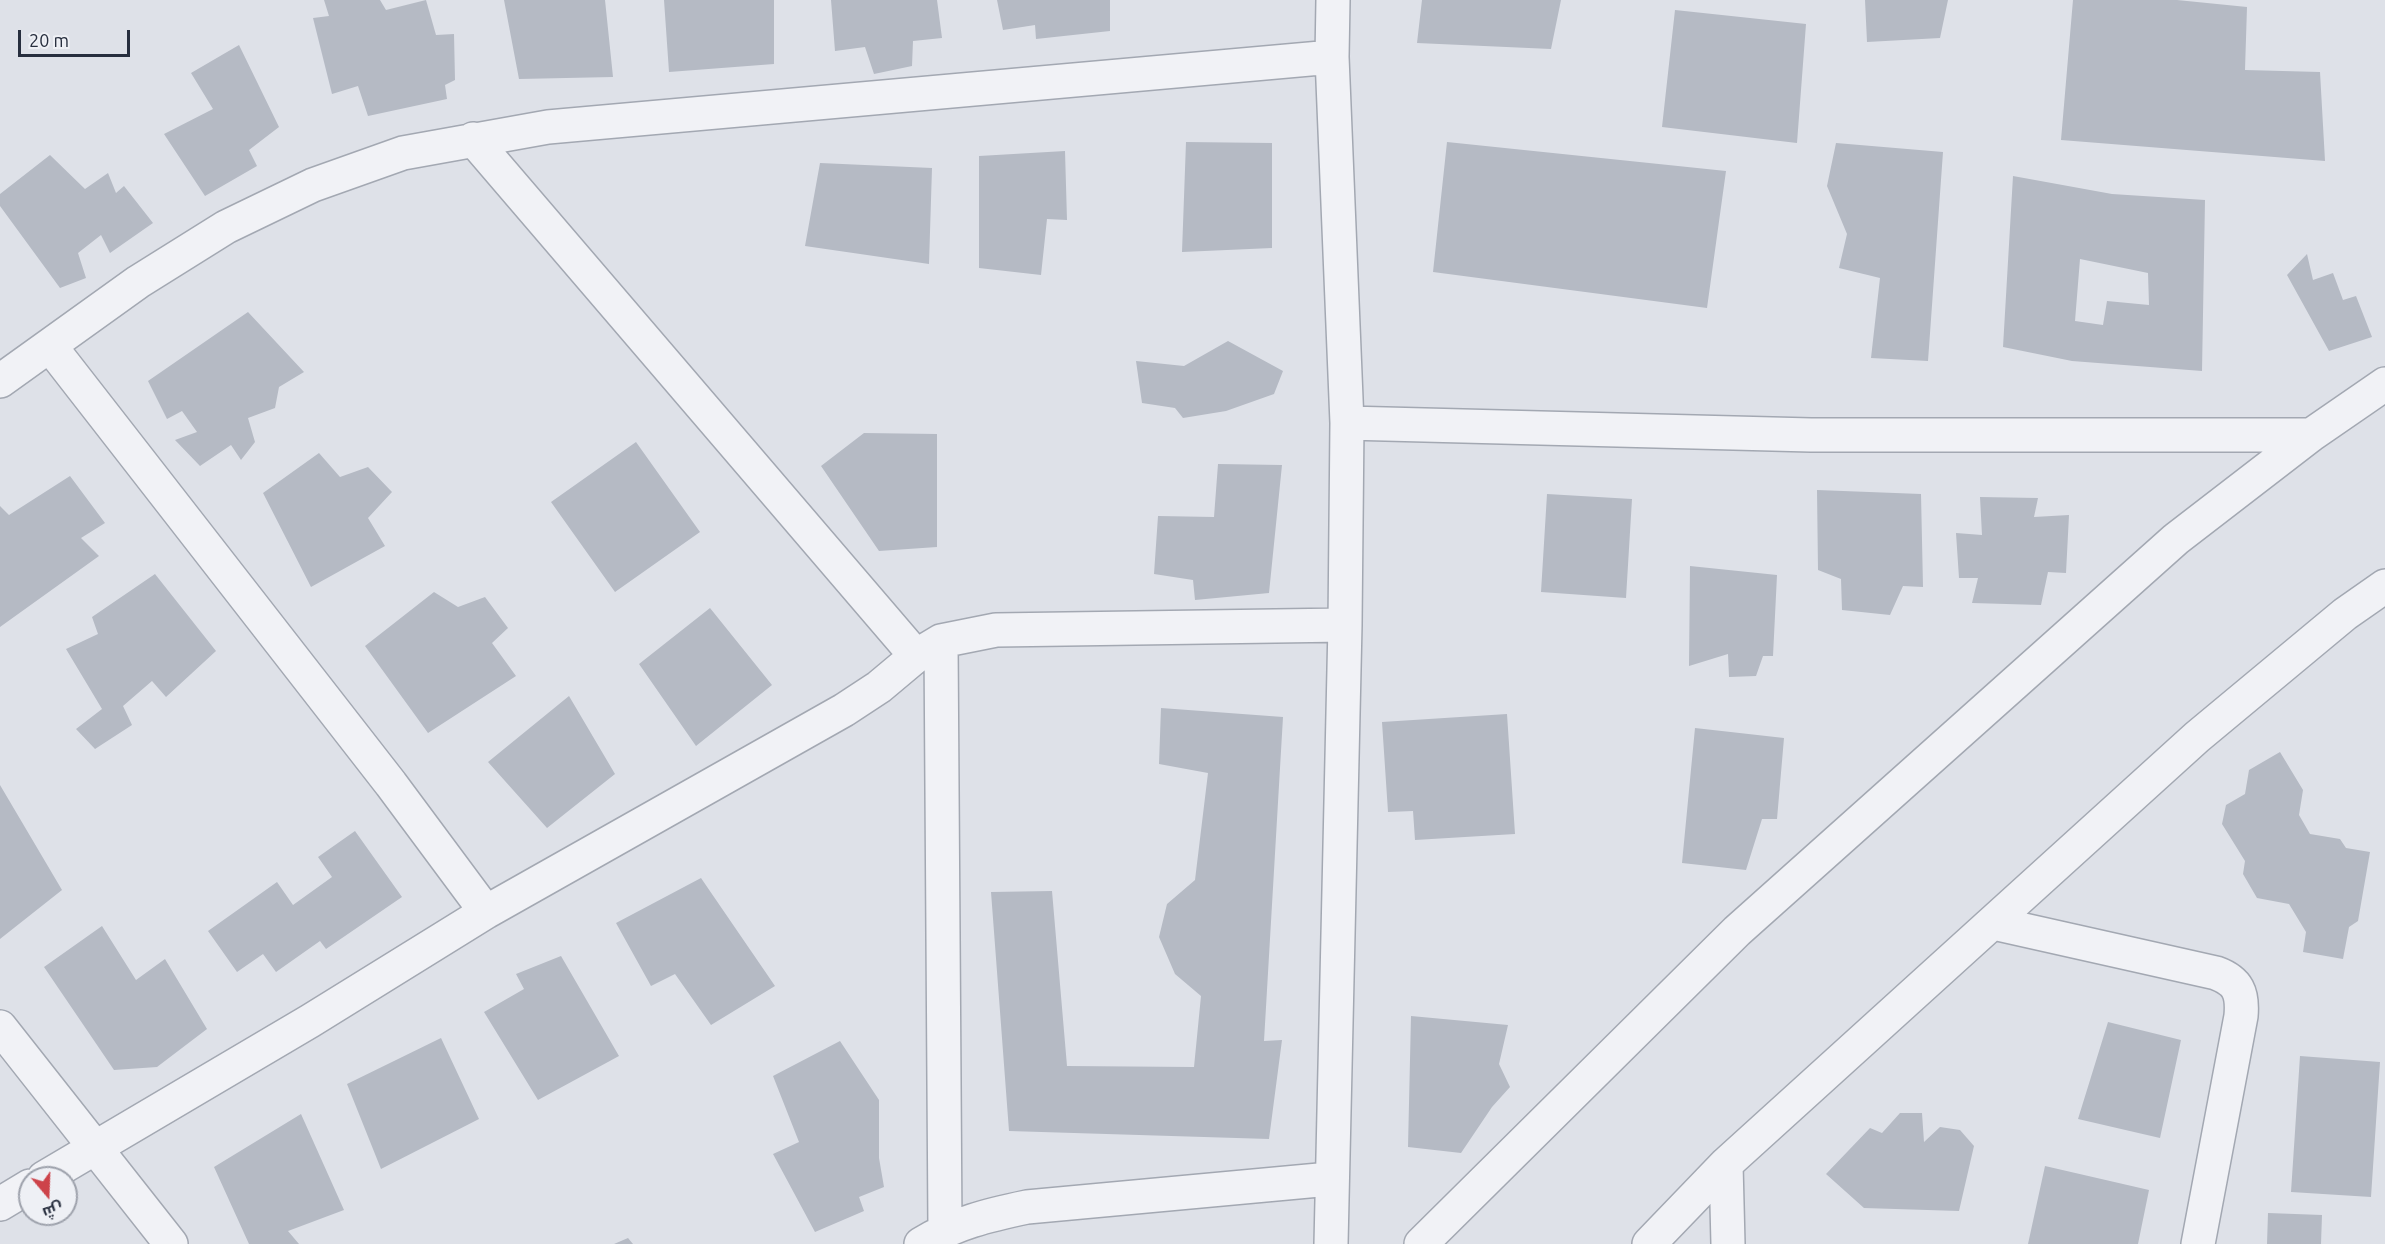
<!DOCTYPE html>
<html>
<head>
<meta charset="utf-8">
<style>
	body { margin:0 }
	#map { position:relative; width:2385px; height:1244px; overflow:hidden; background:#dee1e8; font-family:Ubuntu,Cairo,sans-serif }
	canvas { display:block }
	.north { position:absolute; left:18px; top:1166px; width:60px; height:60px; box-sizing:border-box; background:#eef0f5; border:2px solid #9ea2ac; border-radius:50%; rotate:161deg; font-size:16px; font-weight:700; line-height:24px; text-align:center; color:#272e3e }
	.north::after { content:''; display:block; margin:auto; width:21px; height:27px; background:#cd434a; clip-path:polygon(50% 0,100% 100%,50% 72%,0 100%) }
	.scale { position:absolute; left:18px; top:30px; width:112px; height:27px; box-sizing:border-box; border:3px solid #272e3e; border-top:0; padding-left:8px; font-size:18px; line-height:21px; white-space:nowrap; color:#272e3e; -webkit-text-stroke:4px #eef0f5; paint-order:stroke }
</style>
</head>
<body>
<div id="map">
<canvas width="2385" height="1244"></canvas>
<div class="north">ش</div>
<div class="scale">20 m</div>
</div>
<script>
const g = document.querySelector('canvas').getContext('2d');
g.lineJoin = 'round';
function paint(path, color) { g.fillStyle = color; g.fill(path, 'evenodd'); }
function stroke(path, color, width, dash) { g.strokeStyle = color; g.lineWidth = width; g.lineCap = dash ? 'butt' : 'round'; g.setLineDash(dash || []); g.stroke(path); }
const building = new Path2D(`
	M324 0H380L386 10 426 0 436 35 454 34 455 80 445 85 447 99 368 116 358 86 332 94 313 18 329 16Z
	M504 0H605L613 77 519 79Z
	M664 0H774V64L669 72Z
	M831 0H937L942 38 913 41 912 66 874 74 865 47 835 51Z
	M997 0H1110V31L1036 39 1035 25 1003 30Z
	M1422 0H1561L1551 49 1417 43Z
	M1865 0H1948L1940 38 1867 42Z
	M2073 0H2177L2247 7 2245 70 2320 72 2325 161 2061 140Z
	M1675 10 1806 24 1797 143 1662 127Z
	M239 45 279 127 249 150 257 166 205 196 164 134 213 109 191 73Z
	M1186 142 1272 143V248L1182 252Z
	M1447 142 1726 171 1707 308 1433 272Z
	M1836 143 1943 152 1928 361 1871 358 1880 278 1839 268 1847 234 1827 186Z
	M1065 151 1067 220 1047 219 1041 275 979 268V156Z
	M50 155 85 189 108 173 116 193 124 186 153 223 110 253 101 235 78 253 86 278 60 288 0 206V194Z
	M820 163 932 168 929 264 805 246Z
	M2013 176 2112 194 2205 200 2202 371 2072 361 2003 347ZM2080 259 2148 273 2149 305 2107 301 2103 325 2075 321Z
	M2307 254 2313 280 2333 273 2343 300 2356 296 2372 337 2329 351 2287 275Z
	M248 312 304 372 279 387 275 408 248 418 255 442 241 460 231 445 200 466 175 440 197 432 182 411 167 419 148 381Z
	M1228 341 1283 371 1274 394 1226 411 1183 418 1175 408 1142 403 1136 361 1184 366Z
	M864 433 937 434V547L879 551 821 466Z
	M636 442 700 532 615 592 551 502Z
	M319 453 340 477 368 467 392 492 368 518 385 546 311 587 263 493Z
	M1218 464 1282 465 1269 593 1195 600 1193 580 1154 574 1158 516 1214 517Z
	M70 476 105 523 81 538 99 556 0 627V506L9 515Z
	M1817 490 1921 494 1923 587 1903 586 1890 615 1842 610 1841 579 1818 570Z
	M1547 494 1632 499 1626 598 1541 592Z
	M1980 497 2038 498 2034 517 2069 515 2066 573 2048 572 2041 605 1972 603 1978 578H1959L1956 533 1982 535Z
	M1690 566 1777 575 1773 656H1763L1756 676 1729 677 1728 654 1689 666Z
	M155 574 216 651 166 697 152 681 123 706 132 725 95 749 76 729 102 709 66 649 98 634 92 617Z
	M434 592 458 607 485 597 508 628 492 643 516 676 428 733 365 646Z
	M710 608 772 685 696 746 639 664Z
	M569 696 615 774 547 828 488 762Z
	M1161 708 1283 717 1264 1041 1282 1040 1269 1139 1009 1131 991 892 1052 891 1067 1066 1194 1067 1201 996 1175 974 1159 937 1167 904 1195 880 1208 773 1159 764Z
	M1507 714 1515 834 1415 840 1413 811 1388 812 1382 722Z
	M1695 728 1784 738 1777 819H1762L1746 870 1682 863Z
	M2280 752 2303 790 2299 815 2310 834 2340 839 2346 848 2370 852 2358 921 2349 927 2343 959 2303 952 2306 932 2289 904 2257 898 2243 874 2245 861 2222 824 2226 805 2245 794 2249 770Z
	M0 785 62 890 0 939Z
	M355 831 402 897 326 949 320 941 276 972 263 954 237 972 208 931 277 882 293 905 332 877 318 857Z
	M701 878 775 986 711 1025 675 974 651 986 616 923Z
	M102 926 136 980 165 959 207 1029 157 1067 114 1070 44 967Z
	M561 956 619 1056 538 1100 484 1012 524 989 516 974Z
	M1411 1016 1508 1025 1499 1064 1510 1087 1492 1107 1461 1153 1408 1147Z
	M2108 1022 2181 1040 2160 1138 2078 1119Z
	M441 1038 479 1119 381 1169 347 1084Z
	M840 1041 879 1100V1158L884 1187 859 1197 864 1211 815 1232 773 1154 799 1142 773 1076Z
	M2300 1056 2380 1062 2371 1197 2291 1192Z
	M1900 1113H1922L1924 1142 1940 1127 1960 1130 1974 1146 1959 1211 1864 1208 1826 1174 1870 1128 1882 1133Z
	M301 1114 344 1210 288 1231 299 1244H249L214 1167Z
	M2045 1166 2149 1190 2138 1244H2028Z
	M2268 1213 2322 1215 2321 1244H2267Z
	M628 1238 633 1244H614Z`);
const street = new Path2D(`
	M473 139 916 656
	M50 346 391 784 486 912
	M0 381 138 282 226 227 313 185 403 153 548 127 1332 57
	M1347 423 1811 435H2311
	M941 641 945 1229
	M1993 923 2216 973C2238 981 2243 993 2241 1016L2198 1244
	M0 1027 171 1244
	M1726 1164 1728 1244
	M44 1178 310 1021 486 912 844 710 879 687 916 656 941 641 996 630 1345 625
	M0 1204 30 1186
	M921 1244C955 1223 989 1215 1027 1207L1330 1179
	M1331 1244 1345 625 1347 423 1332 57 1333 0
	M1421 1244 1737 931 2176 539 2311 435 2385 384
	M1649 1244 1726 1164 2197 737 2345 614 2385 586`);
paint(building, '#b5bac4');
stroke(street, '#a3a8b2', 36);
stroke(street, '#f1f2f6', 33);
</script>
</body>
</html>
